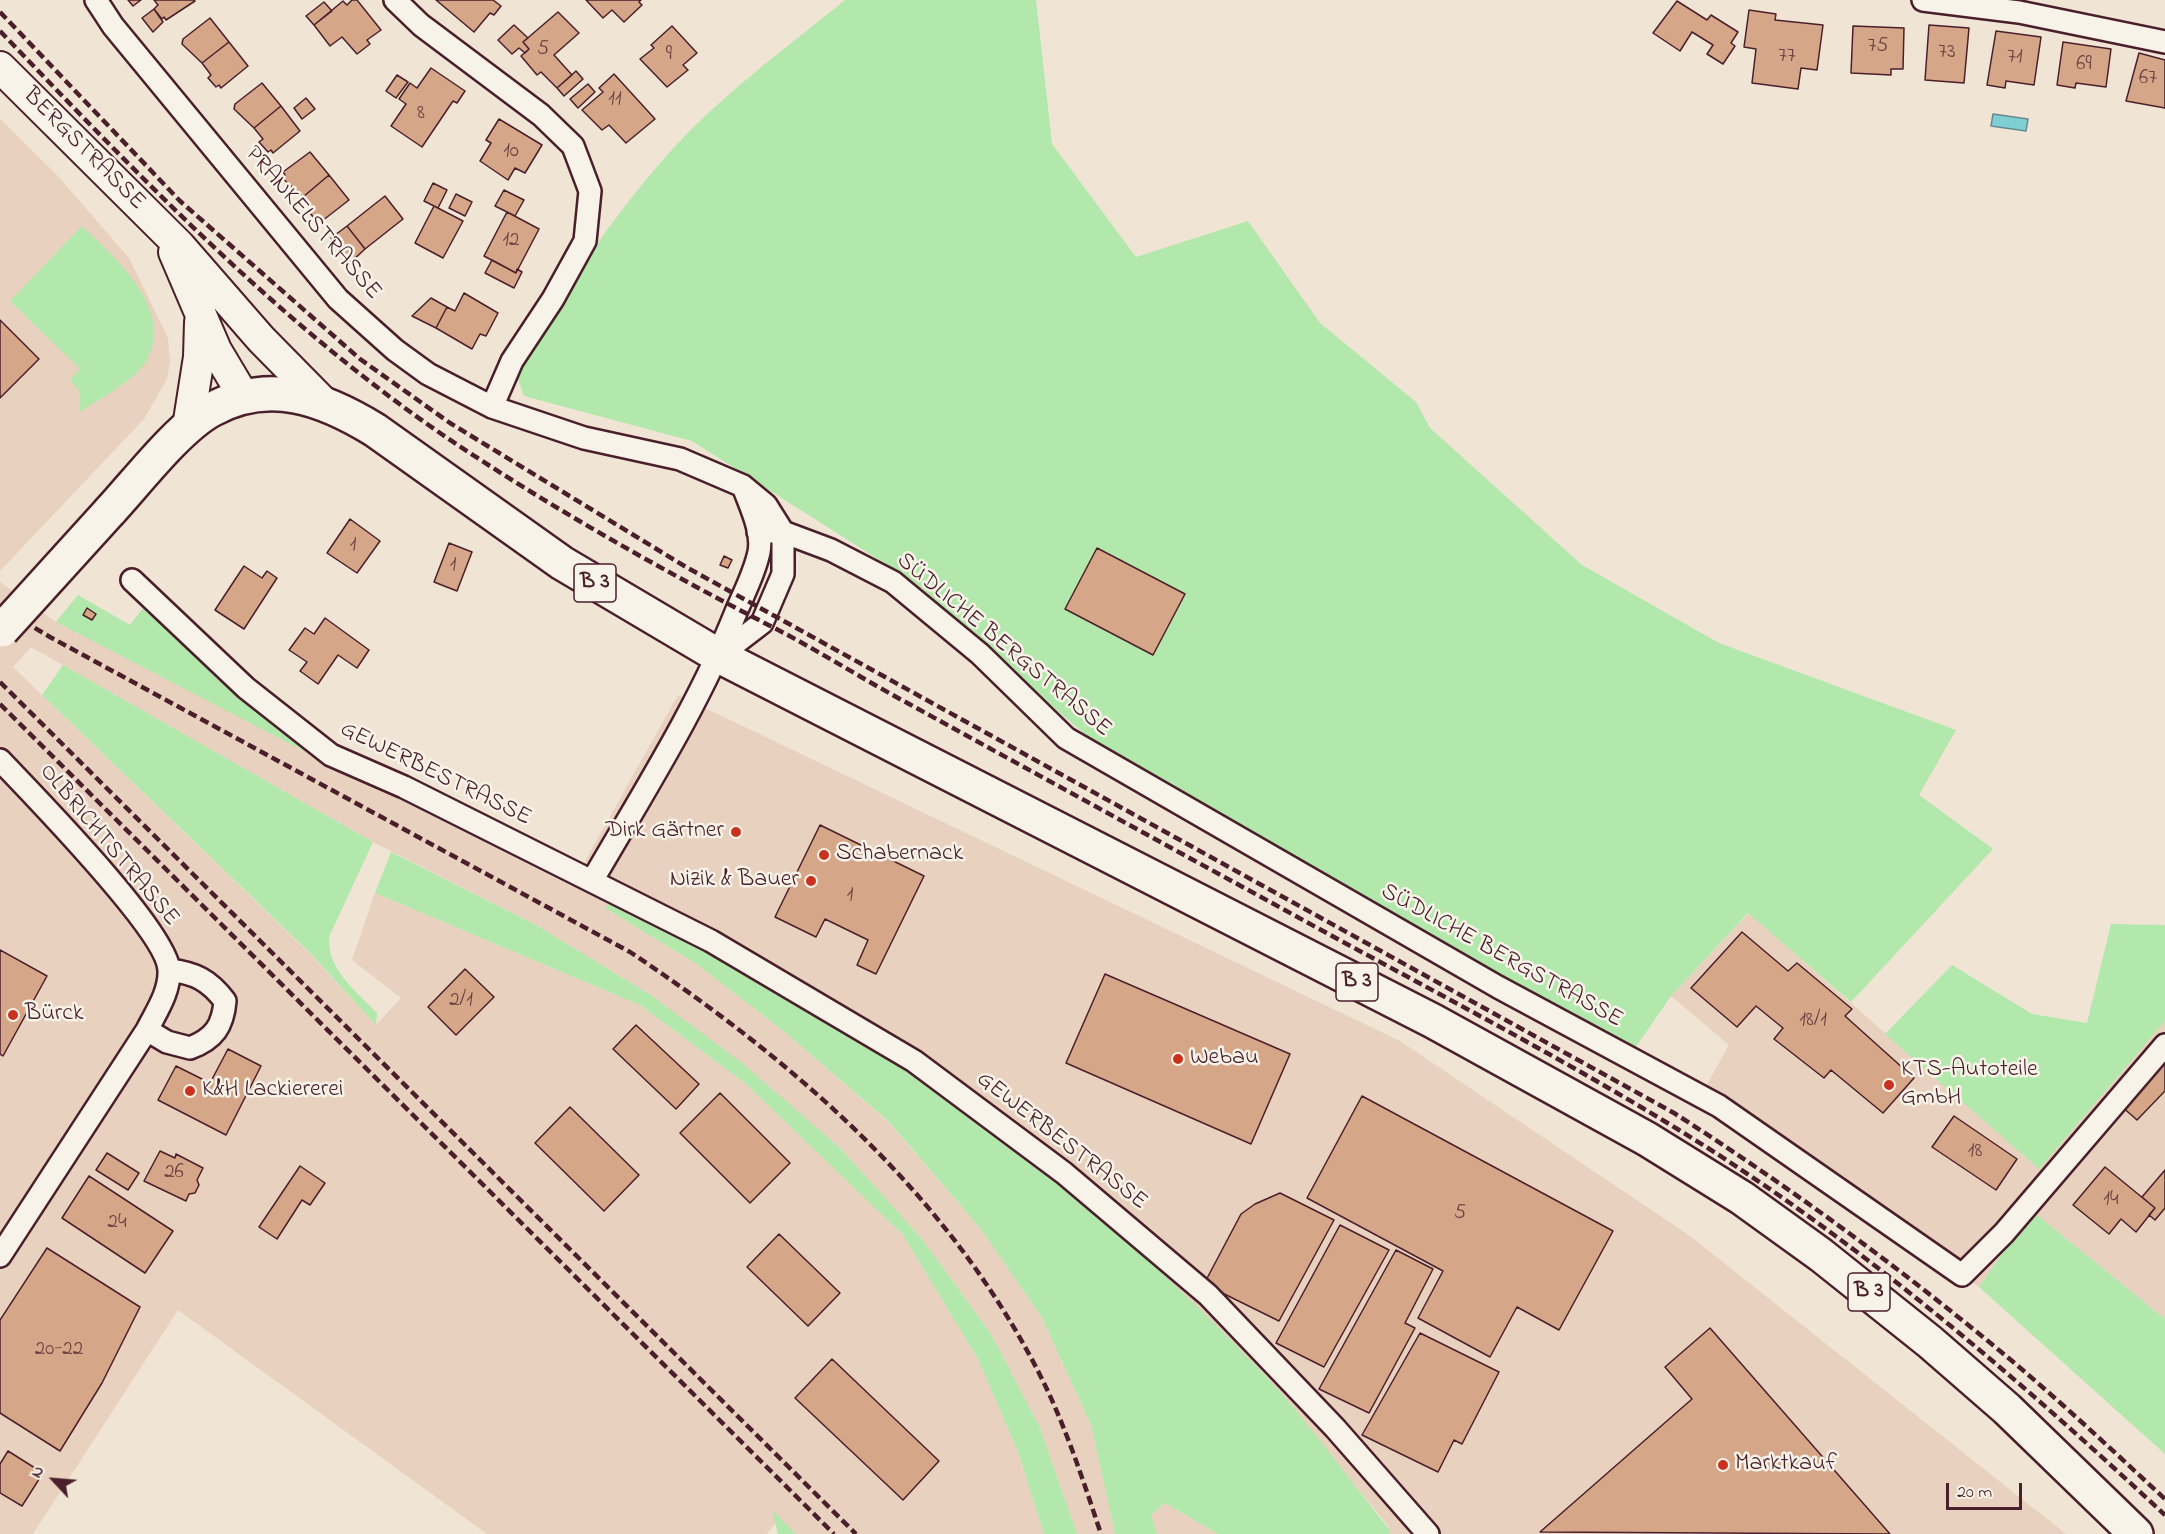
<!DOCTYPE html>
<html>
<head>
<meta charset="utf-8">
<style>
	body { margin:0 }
	#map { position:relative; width:2165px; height:1534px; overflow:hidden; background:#f0e4d5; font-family:"Indie Flower",sans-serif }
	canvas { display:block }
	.north { position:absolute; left:24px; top:1450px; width:60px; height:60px; -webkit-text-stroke:4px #f7f3e8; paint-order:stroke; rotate:296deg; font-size:16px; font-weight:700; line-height:24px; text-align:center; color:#4a1f2b }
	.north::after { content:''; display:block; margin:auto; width:21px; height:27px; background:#4a1f2b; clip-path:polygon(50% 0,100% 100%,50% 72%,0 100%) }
	.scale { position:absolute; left:1946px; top:1483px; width:76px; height:27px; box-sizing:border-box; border:3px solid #4a1f2b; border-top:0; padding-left:8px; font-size:18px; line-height:21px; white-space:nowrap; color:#4a1f2b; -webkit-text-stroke:4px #f7f3e8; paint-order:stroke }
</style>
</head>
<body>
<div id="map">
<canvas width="2165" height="1534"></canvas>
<div class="north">N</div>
<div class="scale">20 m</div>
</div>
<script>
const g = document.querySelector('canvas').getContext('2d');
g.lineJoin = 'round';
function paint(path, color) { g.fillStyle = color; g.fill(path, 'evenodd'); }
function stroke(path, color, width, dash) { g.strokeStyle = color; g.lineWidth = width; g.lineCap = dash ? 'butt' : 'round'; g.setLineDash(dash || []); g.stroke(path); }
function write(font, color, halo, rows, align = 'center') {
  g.font = font + ' "Indie Flower",sans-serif'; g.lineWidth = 5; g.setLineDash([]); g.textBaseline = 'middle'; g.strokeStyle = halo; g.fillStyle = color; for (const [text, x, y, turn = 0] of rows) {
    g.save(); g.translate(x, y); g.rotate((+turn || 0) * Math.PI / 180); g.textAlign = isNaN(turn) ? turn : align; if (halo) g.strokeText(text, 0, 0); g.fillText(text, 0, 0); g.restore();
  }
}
const built = new Path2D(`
	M0 119 57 175 129 258 168 338 170 362 167 379 144 419 0 571Z
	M0 582 56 622 571 886 678 695 1400 1041 1690 1236 2066 1534H1389V1527L1267 1377 1037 1164 605 908 698 965 787 1034 888 1122 980 1228 1042 1318 1091 1425 1115 1534H1077L1040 1428 991 1334 922 1239 841 1149 649 994 536 925 373 842 31 647 13 667 310 954 376 1025 401 998 352 960 375 893 640 1005 745 1083 903 1235 978 1359 1018 1452 1044 1534H793L778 1520 767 1534H487L178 1310 33 1534H0Z
	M1749 913 2039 1169 2165 1021V1319L2032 1211 1979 1287 1705 1088 1729 1045 1671 996Z
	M1165 1503 1218 1534H1157L1151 1515Z`);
const green = new Path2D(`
	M845 0H1036L1052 144 1136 257 1248 221 1320 323 1416 402 1430 428 1582 565 1719 643 1956 730 1919 795 1993 849 1851 1002 1748 913 1671 996 1631 1054 1100 747 887 565 692 441 524 396 514 368C562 294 610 219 669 153 721 95 785 49 845 0Z
	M82 226C114 257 173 307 148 358 138 379 99 399 80 412V392L70 380 80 369 10 301Z
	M78 595 130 625 143 608 159 618 329 764 56 622Z
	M63 665 373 842 329 937C327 970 356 991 377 1013L376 1025 310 953 42 695Z
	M391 852 536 925 649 994 742 1063 841 1149 922 1239 991 1334 1040 1428 1077 1534H1044L1018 1452 978 1359 903 1235 745 1083 640 1005 375 893Z
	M612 901C856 1016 1079 1179 1265 1375 1309 1423 1348 1478 1389 1529V1534H1218L1165 1503 1151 1515 1157 1534H1115L1091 1425 1042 1318 980 1228 889 1122 787 1034 698 965 605 908Z
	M2111 924 2165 925V1021L2039 1169 1885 1034 1952 965 2032 1014 2087 1023Z
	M2032 1211 2165 1319V1454L1979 1287Z
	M772 1510 796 1534H778Z`);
const water = new Path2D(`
	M1993 114 2028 119 2026 131 1991 126Z`);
const building = new Path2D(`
	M128 0H141L133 6Z
	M154 0H194L195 1 166 20 164 17 162 19 154 9 158 5Z
	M352 0H357L381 30 367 40 370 44 357 54 342 37 330 46 314 25 343 1 347 5Z
	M436 0H493L501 6 494 15 490 13 474 32Z
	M586 0H641L639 2 642 5 624 22 612 10 603 18Z
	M1677 1 1707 20 1711 15 1738 32 1731 43 1735 46 1723 64 1707 54 1713 45 1692 32 1680 51 1653 33Z
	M324 2 332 11 314 25 306 16Z
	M154 9 163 22 153 32 142 18Z
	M1749 10 1776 14 1775 20 1823 25 1817 70 1801 68 1798 89 1752 83 1756 49 1744 47Z
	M558 12 579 33 554 55 572 75 557 88 541 72 537 75 521 56 529 49 523 42Z
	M210 18 229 42 202 63 182 44 183 39Z
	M514 25 528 38 523 42 529 49 525 53 519 48 512 54 498 40Z
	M1929 25 1969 28 1964 83 1925 80Z
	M672 26 697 53 683 65 688 70 667 87 640 59 654 48 651 45Z
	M1853 26 1904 28 1903 69H1891V75L1851 73Z
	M1996 31 2041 37 2034 85 2006 81 2005 88 1987 85Z
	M229 42 248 66 221 88 219 85 216 87 208 78 211 75 202 63Z
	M2063 42 2111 49 2106 87 2076 83 2075 88 2057 85Z
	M2139 53 2165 60V108L2126 101Z
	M431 68 465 91 457 103 453 101 422 147 391 126 406 104 399 99 410 83 417 88Z
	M576 71 583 79 564 96 557 88Z
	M614 74 655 119 626 143 609 125 602 130 582 110 603 92 599 88Z
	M397 75 408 82 396 98 386 91Z
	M262 83 281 106 254 128 234 109 235 104Z
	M588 84 595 92 578 108 570 99Z
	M306 98 315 109 302 119 294 108Z
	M281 106 300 131 273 153 271 150 268 152 259 142 263 139 254 128Z
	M499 119 542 145 525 173 515 168 508 180 480 161 491 143 486 140Z
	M310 152 329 175 303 197 282 178 285 175 283 172Z
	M329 175 349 200 322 221 319 218 316 220 308 211 312 208 303 197Z
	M433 183 447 190 438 208 424 201Z
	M504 190 524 200 515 216 495 206Z
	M456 194 472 202 465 216 449 208Z
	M385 196 403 219 365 249 347 226Z
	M434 206 463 221 443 258 415 243Z
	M507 212 539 229 516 273 484 256Z
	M347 226 365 249 351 262 331 238Z
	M492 260 516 273 517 269 522 272 514 288 485 273Z
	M464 293 498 313 486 336 480 334 472 349 436 328 447 307 455 311Z
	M431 298 447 307 436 328 412 316Z
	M0 320 39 359 0 398Z
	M350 519 380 541 357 573 327 553Z
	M449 543 472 552 457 591 434 582Z
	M1097 548 1185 594 1153 655 1065 609Z
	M724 556 732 560 728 568 720 565Z
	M244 566 262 578 267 571 277 578 244 629 215 610Z
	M87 608 96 614 92 620 83 615Z
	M325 618 369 650 357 668 338 655 318 684 300 671 307 662 289 650 305 628 314 634Z
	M820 825 924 876 876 974 857 965 868 940 825 919 816 937 775 917Z
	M1742 932 1788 971 1797 963 1852 1009 1845 1016 1914 1078 1883 1113 1831 1070 1824 1078 1774 1039 1783 1028 1756 1006 1737 1027 1691 988Z
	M0 950 47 976 3 1056 0 1054Z
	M465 969 494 997 456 1035 428 1007Z
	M1105 974 1290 1054 1251 1144 1066 1063Z
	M636 1025 699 1084 676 1109 613 1049Z
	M228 1049 261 1066 226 1135 158 1100 176 1066 210 1083Z
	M2165 1057V1091L2137 1120 2120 1105Z
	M720 1093 790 1163 750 1203 680 1133Z
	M1362 1096 1613 1231 1559 1330 1517 1307 1490 1357 1418 1318 1443 1271 1307 1198Z
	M570 1107 639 1175 604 1211 535 1143Z
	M1954 1116 2017 1159 1996 1190 1932 1147Z
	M160 1151 175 1158 176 1154 203 1168 197 1180 199 1185 195 1193 189 1194 186 1201 144 1181Z
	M107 1153 139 1173 128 1190 96 1170Z
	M300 1166 325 1183 310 1205 302 1200 277 1239 259 1227Z
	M2105 1167 2155 1208 2136 1232 2121 1219 2109 1234 2073 1205Z
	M2165 1170V1208L2155 1220 2149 1215 2155 1208 2142 1197Z
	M89 1176 173 1231 145 1273 62 1218Z
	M1280 1193 1334 1220 1279 1321 1204 1284 1241 1214 1255 1204Z
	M1340 1225 1389 1250 1324 1367 1276 1343Z
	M779 1234 840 1293 808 1326 747 1267Z
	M47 1248 140 1307 102 1383 60 1451 0 1413V1320Z
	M1396 1250 1433 1269 1405 1323 1415 1328 1369 1413 1319 1389Z
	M1710 1328 1890 1534 1540 1532 1692 1399 1665 1367Z
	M1420 1333 1499 1372 1462 1444 1454 1440 1438 1472 1362 1435Z
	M832 1359 939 1461 903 1500 795 1398Z
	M8 1451 43 1473 22 1506 0 1493V1464Z`);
const street = new Path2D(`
	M96 0 113 26 338 299 395 350 428 374 492 407 584 438 680 459 743 486 766 505 783 532V574L762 623 719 656
	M395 0 421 25 541 115 573 146 590 191 585 241 553 299 512 361 492 407
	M1923 0 2019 12 2165 42
	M758 532H783L831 550 893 582 980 654 1066 738 1498 987 1719 1106 1962 1275 2004 1233 2165 1045
	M132 580 246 688 331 755 404 787 711 941 914 1061 1064 1173 1208 1295 1335 1428 1428 1534
	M0 760C32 794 167 931 169 970 170 992 156 1012 147 1030L0 1256
	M592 881C643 793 698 707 736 612 744 593 755 572 759 552 763 531 750 506 743 486
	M147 1030 167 1042 190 1048C214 1039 223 1026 225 1001 209 980 195 973 169 970`);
const secondary = new Path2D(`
	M0 67 180 246 261 339 324 403
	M174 252 216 350 244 397
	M188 427 199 357 200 322`);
const primary = new Path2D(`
	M110 511C137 482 177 429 211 410 269 378 323 398 375 430L562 563 719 656 1433 1021 1647 1139 1742 1198 1821 1255 1930 1342 2007 1409 2136 1534`);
const rail = new Path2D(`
	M0 12 180 201 360 359 450 423 686 567 1674 1113C1788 1186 1896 1265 2000 1351 2057 1398 2111 1449 2165 1499
	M0 31C138 175 275 319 440 433 549 507 667 573 784 633 827 656 868 682 911 705 1031 771 1151 837 1272 903 1418 984 1569 1060 1711 1150 1875 1255 2023 1383 2165 1515
	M0 607 50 637 630 952C795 1062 947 1193 1039 1373 1065 1424 1083 1480 1101 1534
	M0 682 856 1534
	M0 704 834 1534`);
const primaryBridge = new Path2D(`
	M2 630 110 511`);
const markers = [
	[736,832,6,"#c8321e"],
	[824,855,6,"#c8321e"],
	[811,881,6,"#c8321e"],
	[13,1015,6,"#c8321e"],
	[1178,1059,6,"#c8321e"],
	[1889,1085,6,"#c8321e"],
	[190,1091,6,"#c8321e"],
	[1723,1465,6,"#c8321e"]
];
const numberNames = [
	["75",1878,48],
	["5",543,51],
	["73",1947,54],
	["9",669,56],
	["77",1787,58],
	["71",2015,59],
	["69",2084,66],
	["67",2148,80],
	["11",615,101],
	["8",421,115],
	["10",511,153],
	["12",511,242],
	["1",353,547],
	["1",453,567],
	["1",850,897],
	["2/1",461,1002],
	["18/1",1813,1022],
	["18",1975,1153],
	["26",174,1174],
	["14",2111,1201],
	["5",1460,1215],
	["24",117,1224],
	["20-22",59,1351]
];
const shields = [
	[595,583,42],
	[1357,982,42],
	[1869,1292,42]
];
const shieldNames = [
	["B 3",595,583],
	["B 3",1357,982],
	["B 3",1869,1292]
];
const streetNames = [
	["BERGSTRASSE",83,150,45],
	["PRANKELSTRASSE",312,224,49],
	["SÜDLICHE BERGSTRASSE",1003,646,40],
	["GEWERBESTRASSE",435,775,26],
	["OLBRICHTSTRASSE",108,846,50],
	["SÜDLICHE BERGSTRASSE",1501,957,29],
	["GEWERBESTRASSE",1061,1142,38]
];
const poiNames = [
	["Dirk Gärtner",724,832,"right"],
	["Schabernack",836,855],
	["Nizik & Bauer",799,881,"right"],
	["Bürck",25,1015],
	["Webau",1190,1059],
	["KTS-Autoteile",1901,1071],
	["GmbH",1901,1099],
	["K&H Lackiererei",202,1091],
	["Marktkauf",1735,1465]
];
paint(built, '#e8d1be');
paint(green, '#b2e8ab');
paint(water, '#7ecfd4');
stroke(water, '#698990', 1.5);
paint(building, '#d6a689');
stroke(building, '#4a1f2b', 1.5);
stroke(street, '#4a1f2b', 26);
stroke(secondary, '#4a1f2b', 34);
stroke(primary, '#4a1f2b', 38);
stroke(street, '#f7f3e8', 21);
stroke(secondary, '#f7f3e8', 30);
stroke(primary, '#f7f3e8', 33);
stroke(rail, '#4a1f2b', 4.5, [9, 4.5]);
stroke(primaryBridge, '#4a1f2b', 38, []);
stroke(primaryBridge, '#f7f3e8', 33);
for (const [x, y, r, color] of markers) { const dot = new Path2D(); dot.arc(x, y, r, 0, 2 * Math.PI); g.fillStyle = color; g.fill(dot); stroke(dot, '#f7f3e8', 2); }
write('21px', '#6d4142', null, numberNames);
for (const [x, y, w] of shields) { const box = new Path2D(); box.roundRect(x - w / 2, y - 19, w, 38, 4.5); g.fillStyle = '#f7f3e8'; g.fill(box); stroke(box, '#4a1f2b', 1.5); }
write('bold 22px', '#4a1f2b', null, shieldNames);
write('24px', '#4a1f2b', '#f7f3e8', streetNames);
write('24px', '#4a1f2b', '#f7f3e8', poiNames, 'left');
</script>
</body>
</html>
